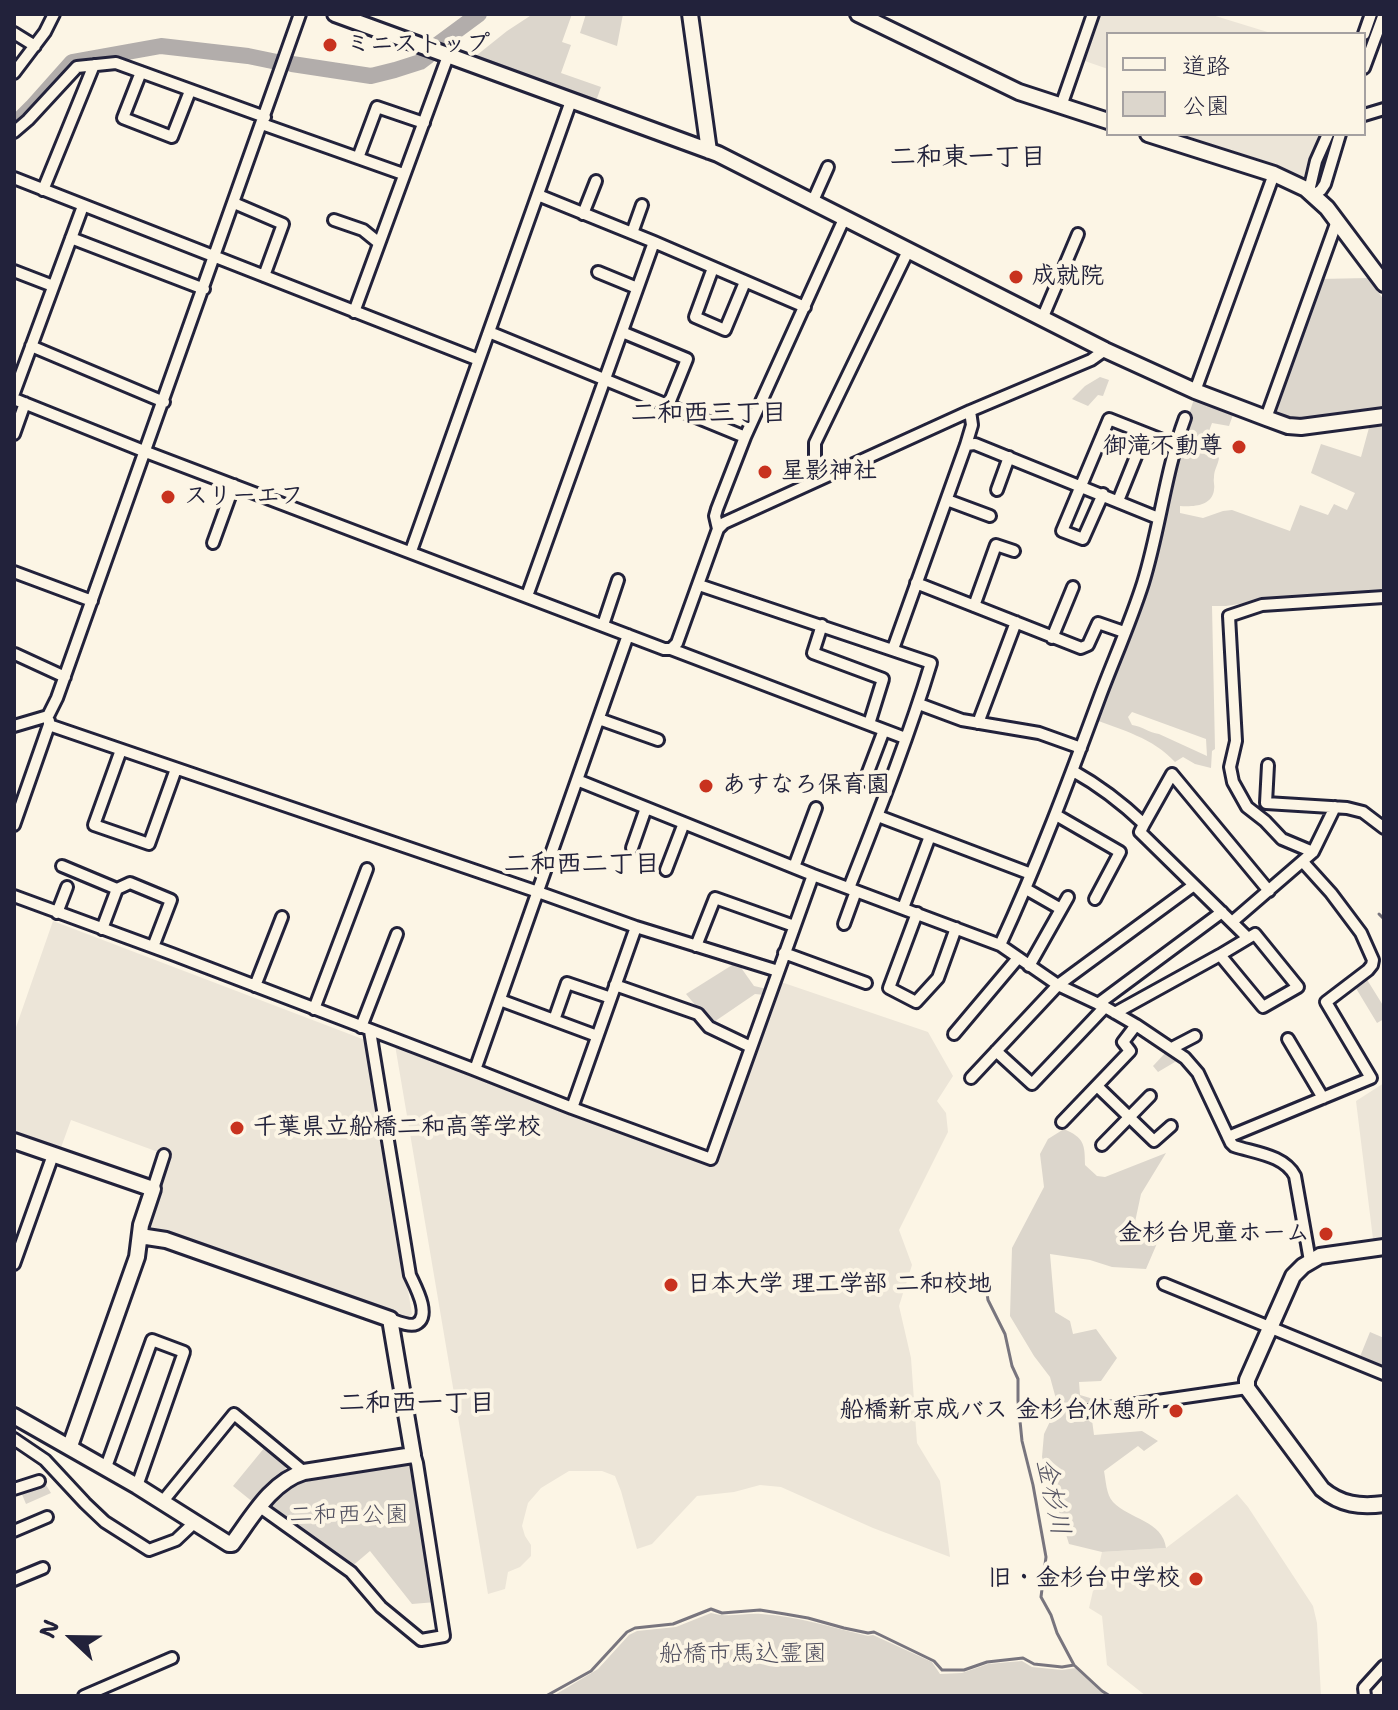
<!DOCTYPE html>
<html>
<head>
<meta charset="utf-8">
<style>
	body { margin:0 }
	#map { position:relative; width:1398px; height:1710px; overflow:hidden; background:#fcf5e5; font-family:"Shantell Sans","Klee One",sans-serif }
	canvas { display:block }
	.frame { position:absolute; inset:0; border:16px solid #22223b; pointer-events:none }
	.legend { position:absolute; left:1106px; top:32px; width:260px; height:104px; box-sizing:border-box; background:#fcf5e5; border:2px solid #a5a1a1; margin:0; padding:10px 14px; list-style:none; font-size:24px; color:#22223b }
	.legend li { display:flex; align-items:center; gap:16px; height:40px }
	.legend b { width:40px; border:2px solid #a5a1a1 }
	.north { position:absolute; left:32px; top:1598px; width:80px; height:80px; -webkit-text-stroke:6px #fcf5e5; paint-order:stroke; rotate:292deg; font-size:22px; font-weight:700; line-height:32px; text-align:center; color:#22223b }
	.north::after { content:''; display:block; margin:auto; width:28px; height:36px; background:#22223b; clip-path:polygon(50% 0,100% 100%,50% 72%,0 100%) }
</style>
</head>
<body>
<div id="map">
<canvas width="1398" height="1710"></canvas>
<div class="frame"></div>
<ul class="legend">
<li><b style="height:10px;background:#fcf5e5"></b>道路</li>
<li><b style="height:22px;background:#dcd6cc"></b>公園</li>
</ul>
<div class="north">N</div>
</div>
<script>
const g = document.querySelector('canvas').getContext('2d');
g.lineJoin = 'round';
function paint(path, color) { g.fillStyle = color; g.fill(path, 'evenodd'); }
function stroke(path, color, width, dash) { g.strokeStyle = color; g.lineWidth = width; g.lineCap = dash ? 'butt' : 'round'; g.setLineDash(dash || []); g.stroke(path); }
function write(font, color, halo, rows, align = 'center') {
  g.font = font + ' "Shantell Sans","Klee One",sans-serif'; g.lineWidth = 8; g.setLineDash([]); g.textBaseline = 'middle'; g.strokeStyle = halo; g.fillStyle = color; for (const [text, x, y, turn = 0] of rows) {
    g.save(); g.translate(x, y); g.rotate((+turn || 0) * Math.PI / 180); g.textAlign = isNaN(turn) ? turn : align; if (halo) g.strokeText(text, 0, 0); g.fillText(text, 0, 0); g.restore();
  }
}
const built = new Path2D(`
	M1095 14H1209L1274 34H1108V69L1079 59Z
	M1180 134H1325L1310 173 1304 177 1278 165Z
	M53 921 365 1040 412 1314 406 1319 165 1235 148 1232 145 1228 169 1156 71 1120 59 1153 14 1136V1033Z
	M778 981 928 1032 953 1076 937 1101 946 1113 948 1132 899 1230 912 1265 899 1306 911 1358 917 1443 940 1481 950 1557 873 1528 781 1487 760 1485 734 1492 697 1496 652 1544 637 1549 621 1491 615 1476 602 1471H569L541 1488 528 1503 522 1526 525 1536 531 1545V1556L520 1567 508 1572 505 1589 488 1594 395 1045 714 1164Z
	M1384 1083V1238L1373 1239 1356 1101Z
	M1237 1494 1248 1507 1313 1606 1317 1623 1321 1696H1146L1107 1665 1102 1616 1089 1608 1102 1552 1166 1548Z`);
const green = new Path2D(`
	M533 14H572L562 42 571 45 561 73 601 87 595 104 472 59 507 31Z
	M586 14H623L617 46 580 33Z
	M1368 278 1384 300V408C1347 414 1310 424 1273 414L1320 279Z
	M1100 377 1109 380 1103 396 1098 395 1088 406 1072 399 1085 386Z
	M1195 396 1234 412 1229 426 1212 423 1205 442 1219 458C1218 465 1214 470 1214 477 1213 481 1215 486 1214 490 1212 506 1193 507 1180 506V513L1203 518 1223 511 1232 510 1290 531 1300 505 1328 515 1334 504 1347 510 1355 493 1311 473 1321 444 1361 457 1370 424 1384 422V592L1278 598 1226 606H1212L1215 749 1212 751 1211 768 1195 764 1183 757 1175 762C1153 738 1122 730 1093 719L1119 650 1177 450ZM1132 712 1206 739 1207 756 1159 734C1149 733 1142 726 1132 725L1128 717Z
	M737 962 754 986 767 989 765 995 755 994 711 1024 686 994Z
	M1366 978 1384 1007V1019L1377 1023 1354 985Z
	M1168 1050 1180 1059 1158 1072 1153 1066Z
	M1064 1129C1084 1138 1085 1144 1085 1165L1097 1176 1105 1177 1166 1153 1141 1194 1135 1222 1158 1241 1146 1269 1112 1267 1090 1260 1050 1254 1055 1312 1070 1321 1073 1334 1096 1329 1117 1358 1101 1381 1079 1382 1080 1395 1100 1401 1080 1404 1082 1421 1092 1420 1094 1435 1142 1431 1158 1441 1144 1451 1138 1446 1104 1471C1106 1481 1106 1494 1113 1502 1129 1519 1163 1521 1166 1548L1102 1552 1069 1544 1042 1457 1044 1434 1055 1411 1056 1399 1050 1377 1034 1356 1010 1316 1012 1248 1044 1187 1040 1154 1048 1139Z
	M1370 1332 1384 1338V1370L1359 1359Z
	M265 1447 286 1465 285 1473 271 1484 254 1503 233 1486Z
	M414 1463 436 1602 412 1604 370 1551 350 1568 268 1508 279 1494 292 1484Z
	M46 1485 51 1493 26 1504 21 1492Z
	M711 1613C728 1618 744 1613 761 1614 798 1616 833 1628 868 1636L873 1635 932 1662 940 1674 962 1673 988 1664 1022 1661 1032 1667 1062 1670 1076 1668 1102 1693 1108 1696H553L598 1669 629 1635 637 1631 676 1627Z`);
const stream = new Path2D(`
	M1379 914 1384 919
	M986 1287 988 1300 1005 1334 1012 1366 1018 1379V1401L1022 1441 1033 1485 1046 1557 1041 1597 1051 1615 1057 1633 1074 1665 1102 1691 1110 1696
	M546 1696 591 1671 627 1632 635 1628 673 1624 711 1609 722 1613 760 1610 785 1614 808 1618 844 1628 868 1633 874 1632 934 1661 942 1670H964L987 1662 1023 1658 1034 1664 1062 1667 1074 1665`);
const river = new Path2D(`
	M437 45 479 14
	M292 64 371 76 395 70 420 62 428 56
	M14 125 32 107 72 62 161 46 248 56 277 62`);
const street = new Path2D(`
	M14 33 35 46
	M1364 34 1371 14
	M1364 68 1384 14
	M141 72 123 118 172 137 190 91
	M14 73 45 32 54 14
	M1061 106 1093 14
	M1364 115 1384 109
	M262 124 403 174
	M14 132 28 120 77 67 116 63 265 117
	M358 158 377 107 424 123
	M14 178 479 360
	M43 190 94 65
	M1309 191 1316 161 1328 134
	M538 195 654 242 805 307
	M1314 195 1321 190 1325 184 1340 134
	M234 203 283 224 264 276
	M812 203 828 167
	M583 214 596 181
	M334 220 363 230 379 243
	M632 233 642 205
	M71 238 204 289
	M713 268 695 317 725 330 745 282
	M14 271 53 286
	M598 272 637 288
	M354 312 448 56
	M1042 319 1078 234
	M489 332 745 437
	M622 332 687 359 668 406
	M31 346 164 402
	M1195 391 1274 174
	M14 393 83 206
	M14 399 146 452 664 649H671L677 643 718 529 724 523 970 411 1091 360 1105 350
	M1266 418 1337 221
	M14 434 25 403
	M966 445 975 444 1158 518
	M818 480 815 472V443L908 251
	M997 490 1009 457
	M1103 494 1083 539 1062 531 1109 419 1175 445
	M947 500 990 516
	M1118 501 1145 434
	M718 529 715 516 717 509 745 437 844 219
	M213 543 234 485
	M411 551 571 101
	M14 572 92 601
	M916 583 1081 648 1088 645 1098 623 1124 632
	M699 585 931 663C908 739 878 814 849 888
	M527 596 654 242
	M974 606 996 545 1014 551
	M603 625 618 580
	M822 625 813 653 883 679 869 724
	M1052 638 1073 587
	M671 649 905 738
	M893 649 966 445 972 425 970 411
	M15 654 65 677
	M919 704 962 720 1039 733 1081 748
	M599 719 658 740
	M978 723 1016 622
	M49 725 538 892 636 927 778 971
	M14 726 48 716 57 698 300 14
	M884 730 865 780 887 789
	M121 750 94 825 149 844 176 769
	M1268 765 1266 803 1347 808 1363 812 1384 828
	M1073 771C1100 786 1122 803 1144 824L1140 832 1248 938
	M577 780 813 875 1000 945 1058 985 1105 1007 1136 1025 1185 1058 1198 1073 1231 1143 1234 1146C1255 1153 1284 1155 1295 1176L1310 1261
	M1056 815 1120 852 1095 899
	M878 816 1031 874
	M1144 824 1172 774 1269 891
	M14 825 49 725V721
	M632 848 646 808
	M1313 852 1282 839 1265 821 1247 807 1233 782 1230 767 1236 741 1229 616 1262 605 1384 597
	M62 866 117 889 130 883 171 900 153 947
	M794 867 816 808
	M666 870 684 823
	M1026 889 1061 909
	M14 896 172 954 473 1069 476 1067 628 635
	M903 908 930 836
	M57 913 67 887
	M917 913 889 988 916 1002 938 978 956 928
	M1232 922 1313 852 1335 807
	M844 924 856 891
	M102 929 117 889
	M1000 945C1038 863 1069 780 1100 696 1114 659 1131 621 1143 583 1160 528 1165 472 1185 418
	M696 946 715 898 794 926
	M784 953 866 983
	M1029 966 1068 897
	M615 985 698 1014 709 1027 751 1047
	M255 986 282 917
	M500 1000 597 1036
	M1098 1004 1222 912
	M314 1009 367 869
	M1115 1013 1220 955 1263 1007 1298 987 1255 934 1220 955
	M554 1020 567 983 611 998
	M361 1027 397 934
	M370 1031 410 1275C415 1286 432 1316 416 1324 410 1327 396 1321 390 1319
	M954 1034 1018 958
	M1288 1039 1323 1098
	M1172 1048 1195 1036
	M996 1051 1032 1084 1105 1007
	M473 1069 572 1108 711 1159 813 875
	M971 1078 1058 985 1194 885
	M1097 1086 1154 1141 1171 1126
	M572 1108 636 927
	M1062 1122 1130 1051 1123 1042 1136 1025
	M1228 1137 1371 1078 1326 1002 1368 970 1372 965 1373 960 1361 933 1331 893 1303 862
	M1102 1145 1150 1096
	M153 1189 164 1155
	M14 1264 53 1155
	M1164 1284 1384 1374
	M1082 1412 1247 1388
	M14 1439 45 1460 85 1503 105 1522 149 1550 176 1540 195 1522
	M106 1467 152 1340 184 1352 137 1486
	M14 1489 39 1481
	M163 1501 234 1414 304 1472
	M260 1507 351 1572 381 1607 421 1640 444 1636 417 1463 414 1453
	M14 1531 47 1517
	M14 1580 43 1568
	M84 1696 172 1658
	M1365 1696 1364 1688 1384 1666`);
const secondary = new Path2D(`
	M335 14 718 154 1105 350 1195 391 1266 418 1288 426 1301 427 1384 416
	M690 14 709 151
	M858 14 1019 92 1108 121
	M1148 134 1274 174 1306 189 1327 208 1384 284
	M14 1141 153 1189 141 1225 137 1257 70 1446
	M1384 1247 1320 1256 1303 1266 1293 1276 1247 1380V1388L1322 1489C1341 1505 1360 1507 1384 1504
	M14 1416 137 1486 229 1544H232C252 1517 271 1482 304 1472L413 1455 390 1319 166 1240 140 1236`);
const markers = [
	[330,45,8,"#c8321e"],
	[1016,277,8,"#c8321e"],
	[1239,447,8,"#c8321e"],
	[765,472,8,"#c8321e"],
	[168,497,8,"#c8321e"],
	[706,786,8,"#c8321e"],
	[237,1128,8,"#c8321e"],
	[1326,1234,8,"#c8321e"],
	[671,1285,8,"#c8321e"],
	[1176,1411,8,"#c8321e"],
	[1196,1579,8,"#c8321e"]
];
const poiNames = [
	["ミニストップ",346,45],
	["成就院",1032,277],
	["御滝不動尊",1223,447,"right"],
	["星影神社",781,472],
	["スリーエフ",184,497],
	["あすなろ保育園",722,786],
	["千葉県立船橋二和高等学校",253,1128],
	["金杉台児童ホーム",1310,1234,"right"],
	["日本大学 理工学部 二和校地",687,1285],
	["船橋新京成バス 金杉台休憩所",1160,1411,"right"],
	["旧・金杉台中学校",1180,1579,"right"]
];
const parkNames = [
	["二和西公園",349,1516],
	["船橋市馬込霊園",743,1655]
];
const neighbourhoodNames = [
	["二和東一丁目",968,158],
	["二和西三丁目",709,414],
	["二和西二丁目",582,865],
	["二和西一丁目",417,1404]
];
const waterNames = [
	["金杉川",1052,1497,78]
];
paint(built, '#ece5d8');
paint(green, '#dcd6cc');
stroke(stream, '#78757e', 3);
stroke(river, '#b2adab', 16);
stroke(street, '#22223b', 16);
stroke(secondary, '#22223b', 20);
stroke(street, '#fcf5e5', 10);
stroke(secondary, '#fcf5e5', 14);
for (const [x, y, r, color] of markers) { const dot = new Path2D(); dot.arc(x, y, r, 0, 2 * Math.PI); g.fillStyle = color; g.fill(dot); stroke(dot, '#fcf5e5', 3); }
write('bold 24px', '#22223b', '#fcf5e5', poiNames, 'left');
write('24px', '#504f5f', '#fcf5e5', parkNames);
write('bold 26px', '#22223b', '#fcf5e5', neighbourhoodNames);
write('italic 26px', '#545362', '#fcf5e5', waterNames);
</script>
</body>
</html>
